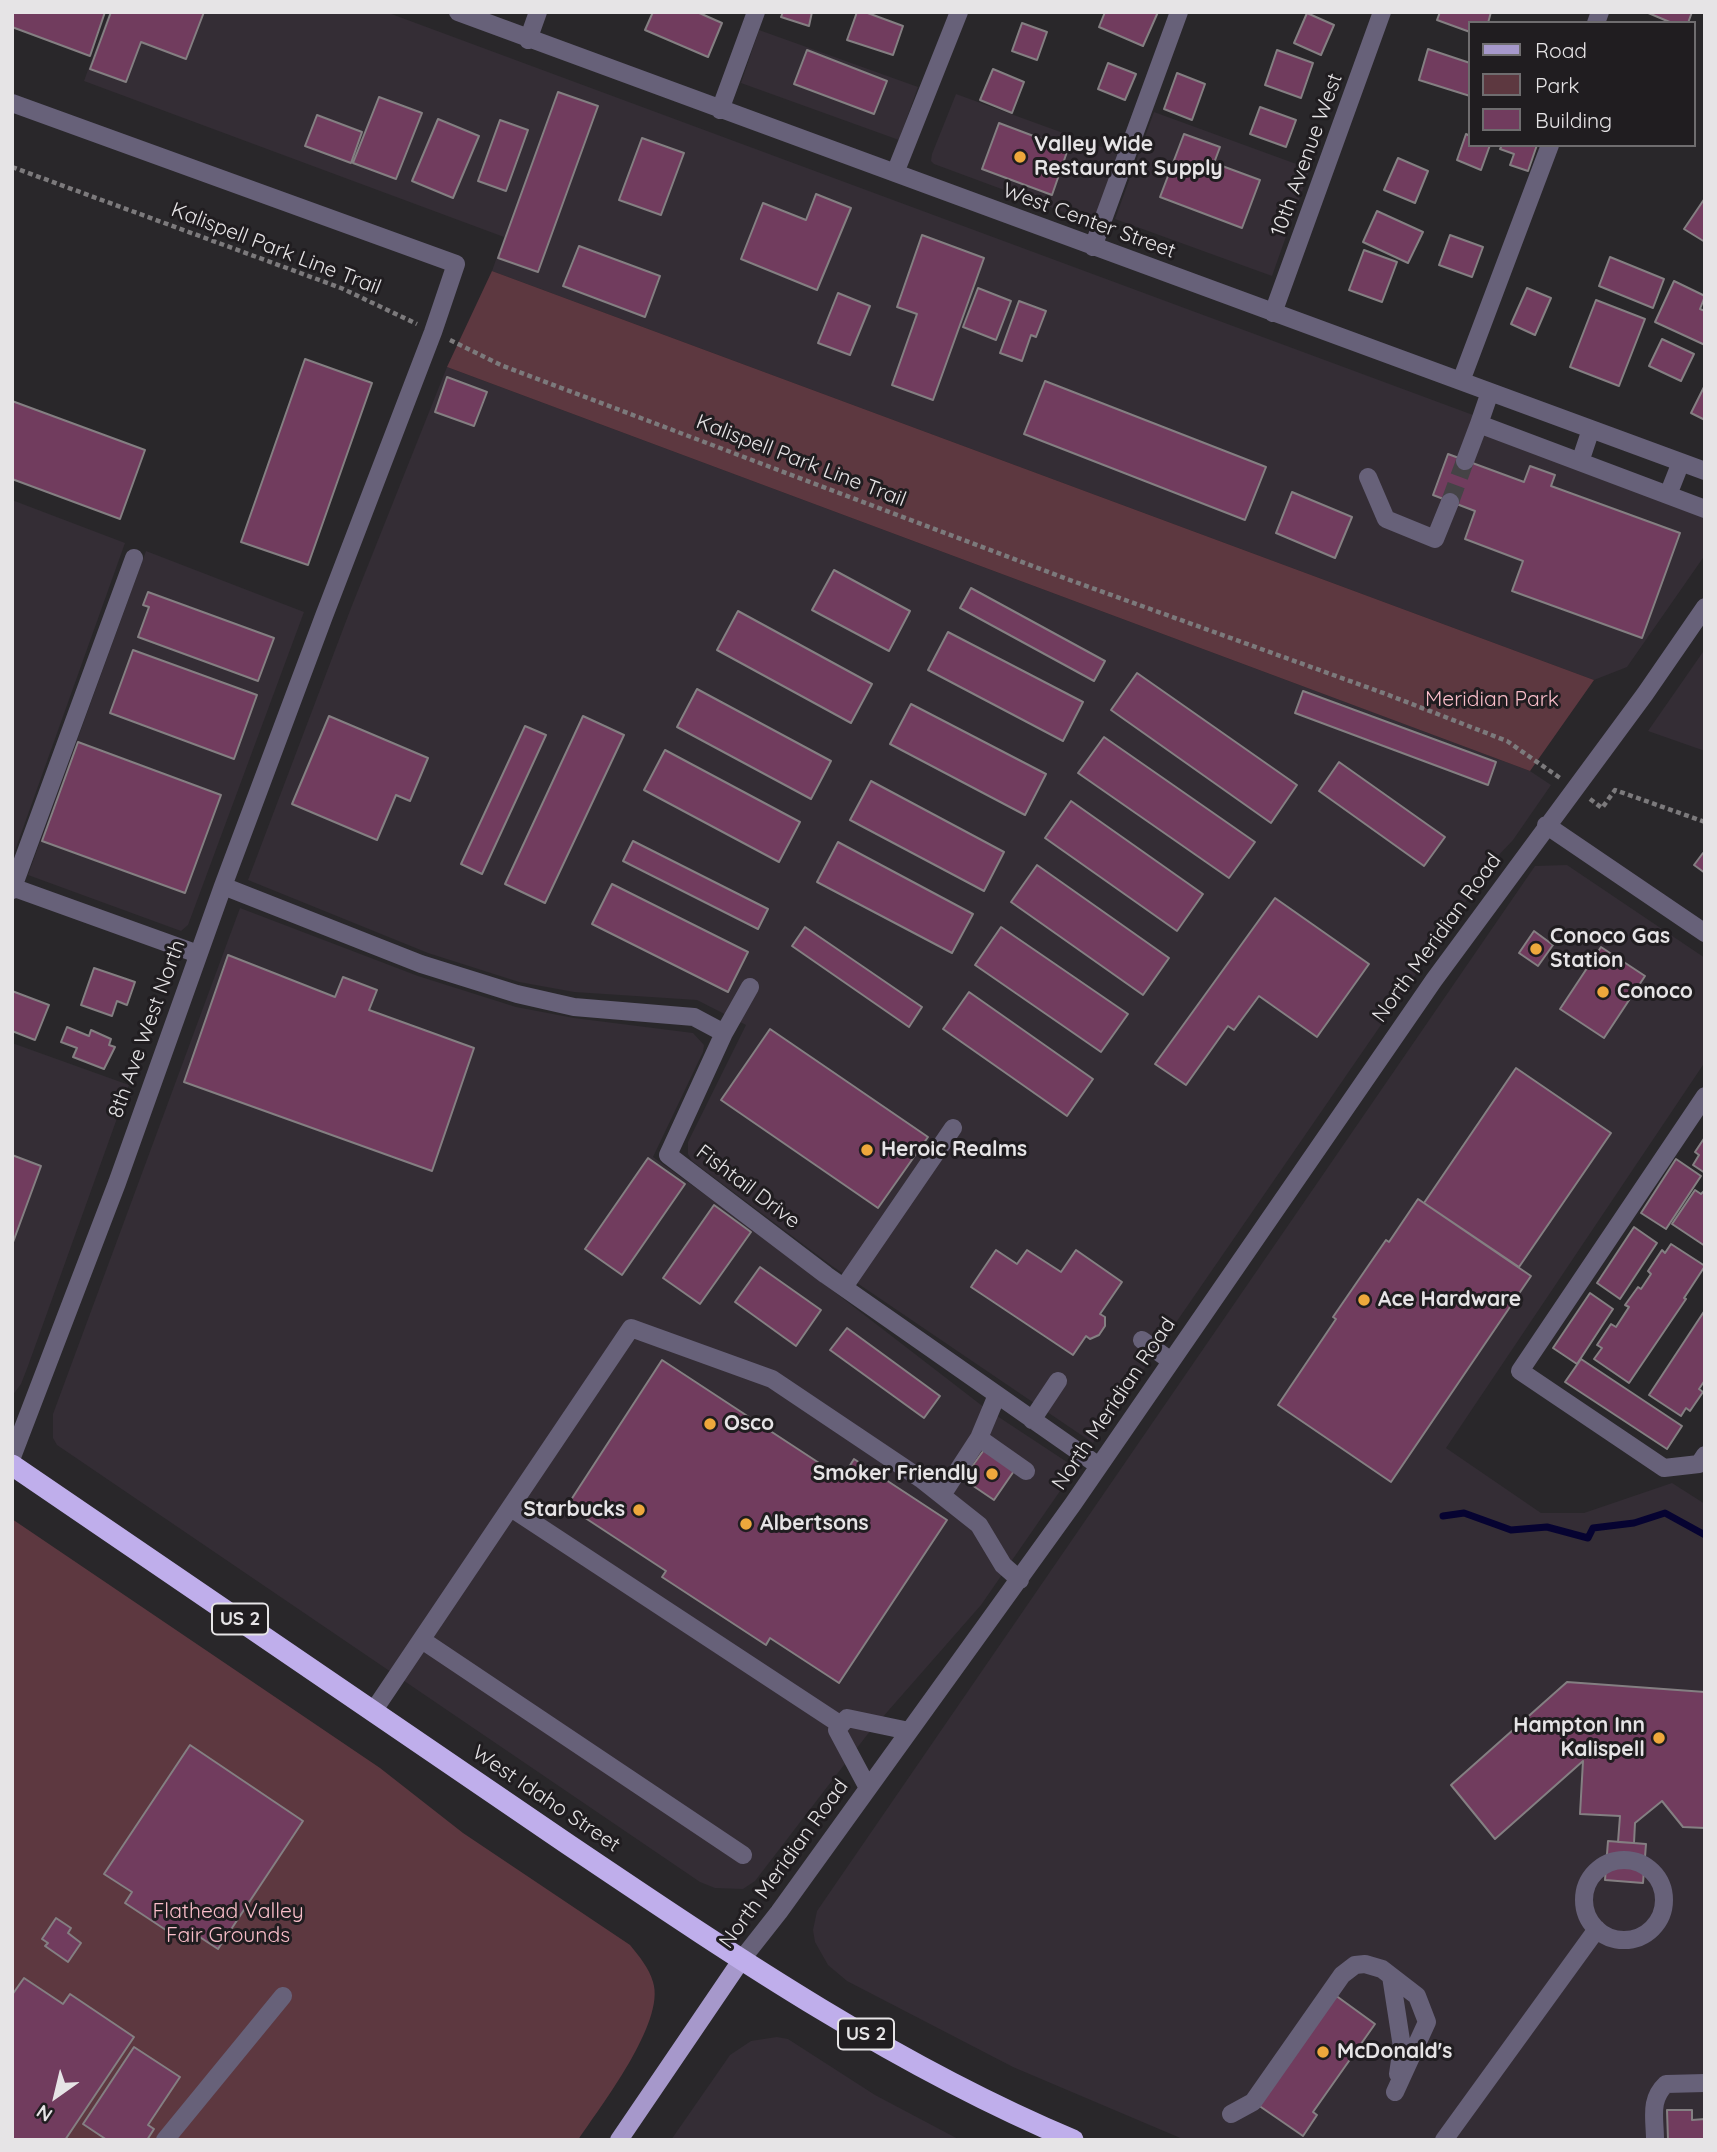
<!DOCTYPE html>
<html>
<head>
<meta charset="utf-8">
<style>
	body { margin:0 }
	#map { position:relative; width:1717px; height:2152px; overflow:hidden; background:#29272a; font-family:Quicksand,sans-serif }
	canvas { display:block }
	.frame { position:absolute; inset:0; border:14px solid #e6e4e6; pointer-events:none }
	.legend { position:absolute; left:1468px; top:21px; width:228px; height:126px; box-sizing:border-box; background:#201d20; border:2px solid #6f6d6f; margin:0; padding:9px 12px; list-style:none; font-size:21px; color:#e6e4e6 }
	.legend li { display:flex; align-items:center; gap:14px; height:35px }
	.legend b { width:35px; border:2px solid #6f6d6f }
	.north { position:absolute; left:21px; top:2061px; width:70px; height:70px; -webkit-text-stroke:5px #201d20; paint-order:stroke; rotate:214deg; font-size:19px; font-weight:700; line-height:28px; text-align:center; color:#e6e4e6 }
	.north::after { content:''; display:block; margin:auto; width:24px; height:32px; background:#e6e4e6; clip-path:polygon(50% 0,100% 100%,50% 72%,0 100%) }
</style>
</head>
<body>
<div id="map">
<canvas width="1717" height="2152"></canvas>
<div class="frame"></div>
<ul class="legend">
<li><b style="height:9px;background:#a698cb"></b>Road</li>
<li><b style="height:19px;background:#5d3840"></b>Park</li>
<li><b style="height:19px;background:#713c5e"></b>Building</li>
</ul>
<div class="north">N</div>
</div>
<script>
const g = document.querySelector('canvas').getContext('2d');
g.lineJoin = 'round';
function paint(path, color) { g.fillStyle = color; g.fill(path, 'evenodd'); }
function stroke(path, color, width, dash) { g.strokeStyle = color; g.lineWidth = width; g.lineCap = dash ? 'butt' : 'round'; g.setLineDash(dash || []); g.stroke(path); }
function write(font, color, halo, rows, align = 'center') {
  g.font = font + ' Quicksand,sans-serif'; g.lineWidth = 6; g.setLineDash([]); g.textBaseline = 'middle'; g.strokeStyle = halo; g.fillStyle = color; for (const [text, x, y, turn = 0] of rows) {
    g.save(); g.translate(x, y); g.rotate((+turn || 0) * Math.PI / 180); g.textAlign = isNaN(turn) ? turn : align; if (halo) g.strokeText(text, 0, 0); g.fillText(text, 0, 0); g.restore();
  }
}
const built = new Path2D(`
	M109 12H386L1705 501V555L1627 667 1594 680 492 271 504 237 84 81Z
	M759 30 918 87 899 140 741 83Z
	M956 94 1121 154 1096 224 934 164 931 161 932 154Z
	M1154 112 1310 169 1272 276 1115 219Z
	M447 367 1530 771 1551 785 1513 840 1496 858 1093 1443 832 1266 692 1161 688 1154V1142L746 1025 697 1000 574 992 519 982 428 953 248 880 351 608Z
	M12 500 125 543 12 859Z
	M146 551 304 612 188 925 181 931 28 875Z
	M1705 649V751L1648 731Z
	M1567 865 1705 958V1062L1446 1448 1541 1513H1584L1672 1483 1705 1504V2140H1185L1013 2067 847 1981 828 1965 815 1942 813 1930 817 1911 1535 866Z
	M240 908 418 976 516 1007 574 1018 693 1033 704 1045 703 1052 653 1157 758 1233 985 1408 1076 1468 981 1605 867 1735 755 1881 743 1889 715 1888 700 1882 57 1445 53 1438V1414Z
	M12 1043 129 1085 28 1366 21 1384 12 1396Z
	M777 2037 788 2039 875 2095 960 2140H671L730 2055 751 2041Z`);
const green = new Path2D(`
	M492 271 1594 680 1530 771 447 367Z
	M12 1519 380 1768 463 1833 630 1945C639 1956 649 1968 653 1982 666 2022 600 2107 578 2140H12Z`);
const stream = new Path2D(`
	M1443 1516 1464 1513 1511 1530 1547 1527 1588 1538 1593 1528 1634 1523 1665 1513 1705 1535`);
const building = new Path2D(`
	M12 12H105L90 56 12 27Z
	M111 12H204L186 59 141 42 126 82 90 69Z
	M653 12H697L722 23 708 57 645 30Z
	M783 12H812L809 26 781 17Z
	M857 12H865L903 26 893 55 847 40Z
	M1105 12H1158L1143 46 1099 27Z
	M1440 12H1491L1488 23H1470V32L1437 20Z
	M1646 12H1692L1688 23H1672Z
	M1307 13 1334 25 1321 55 1294 43Z
	M1022 23 1047 32 1037 60 1012 51Z
	M1428 49 1470 63V96L1419 80Z
	M807 50 887 81 874 114 794 84Z
	M1277 50 1313 63 1301 98 1265 85Z
	M1108 63 1136 74 1125 100 1098 89Z
	M993 69 1024 82 1012 113 980 100Z
	M1177 73 1205 84 1192 120 1164 109Z
	M558 92 598 106 538 272 498 258Z
	M379 97 422 113 396 179 353 163Z
	M1260 107 1296 120 1286 147 1250 134Z
	M317 115 362 132 351 163 305 146Z
	M438 119 479 136 453 198 412 181Z
	M500 120 528 130 506 191 478 181Z
	M999 123 1068 149 1052 195 982 169Z
	M1184 134 1220 147 1214 163 1260 180 1242 228 1160 197Z
	M1466 134 1470 136V145H1490L1481 170 1457 160Z
	M642 138 684 153 661 215 619 200Z
	M1502 145H1537L1528 171 1510 165 1514 154 1500 149Z
	M1398 158 1428 171 1415 203 1384 190Z
	M816 194 851 208 817 290 741 259 763 203 806 220Z
	M1705 198V242L1684 229Z
	M1377 211 1423 232 1408 263 1363 242Z
	M922 235 984 258 933 400 892 385 917 314 897 307Z
	M1450 235 1483 247 1472 277 1439 265Z
	M579 246 660 276 645 317 563 286Z
	M1364 250 1397 262 1382 302 1349 290Z
	M1610 257 1664 279 1653 308 1599 286Z
	M1674 281 1705 296 1700 309 1705 311V345L1655 322Z
	M978 288 1011 301 996 340 963 327Z
	M1527 288 1551 298 1535 335 1511 324Z
	M838 293 870 306 850 355 818 343Z
	M1596 300 1645 319 1619 386 1570 367Z
	M1019 301 1046 311 1036 337 1031 335 1022 361 1000 353Z
	M1662 339 1694 354 1681 381 1649 366Z
	M305 359 372 383 308 565 241 542Z
	M447 377 487 392 474 426 435 412Z
	M1045 381 1266 467 1245 520 1024 434Z
	M1705 385V420L1691 413Z
	M12 401 145 450 120 519 12 479Z
	M1448 454 1524 482 1530 466 1555 475 1551 486 1680 533 1642 638 1512 591 1523 561 1465 539 1475 511 1433 495Z
	M1292 492 1352 517 1335 558 1276 533Z
	M834 570 910 611 889 651 812 610Z
	M971 588 1105 661 1094 681 960 608Z
	M148 592 274 638 258 681 138 637 149 607 143 605Z
	M738 611 872 684 851 723 717 650Z
	M948 632 1083 702 1063 741 928 670Z
	M133 650 257 695 234 759 110 713Z
	M1137 673 1297 785 1271 823 1111 710Z
	M697 689 831 761 811 799 677 727Z
	M1303 691 1496 762 1488 785 1295 713Z
	M911 704 1046 774 1025 815 890 744Z
	M329 716 428 758 410 801 396 795 377 840 292 804Z
	M583 716 624 735 545 903 505 884Z
	M525 726 546 735 482 874 461 864Z
	M1104 737 1255 842 1229 878 1078 773Z
	M78 742 221 795 185 893 42 841Z
	M665 750 800 822 779 862 644 790Z
	M1339 762 1445 837 1424 866 1319 791Z
	M871 781 1004 852 984 891 850 820Z
	M1071 801 1203 894 1177 931 1045 838Z
	M633 841 768 909 758 929 623 861Z
	M838 842 973 914 952 953 817 882Z
	M1703 853 1705 854V873L1694 865Z
	M1037 865 1169 958 1143 995 1011 902Z
	M612 884 748 952 728 992 592 924Z
	M1275 898 1369 964 1317 1037 1259 996 1234 1030 1228 1026 1186 1085 1155 1064Z
	M805 927 922 1007 909 1027 792 946Z
	M1001 927 1128 1014 1101 1052 975 965Z
	M1534 931 1553 945 1538 966 1519 953Z
	M1601 947 1645 976 1604 1038 1560 1009Z
	M228 955 335 997 343 977 377 990 369 1010 474 1048 432 1171 184 1082Z
	M94 968 135 982 127 1005 117 1001 112 1016 81 1005Z
	M12 991 49 1005 35 1040 12 1031Z
	M969 992 1093 1079 1067 1116 943 1029Z
	M67 1027 89 1036 91 1030 111 1039 109 1045 115 1047 104 1069 73 1057 77 1048 61 1042Z
	M770 1029 928 1137 878 1208 721 1100Z
	M1516 1068 1611 1133 1519 1267 1424 1203Z
	M1705 1137V1173L1693 1165 1699 1155 1695 1152Z
	M12 1155 41 1166 12 1245Z
	M648 1158 685 1184 622 1275 585 1249Z
	M1676 1159 1701 1176 1666 1229 1641 1213Z
	M1695 1190 1701 1194 1705 1190V1246L1672 1224Z
	M1418 1199 1531 1276 1391 1482 1278 1405 1336 1319 1333 1317 1386 1240 1389 1242Z
	M714 1205 751 1232 700 1304 663 1278Z
	M1634 1227 1657 1243 1620 1299 1597 1283Z
	M1671 1244 1705 1266 1684 1298 1686 1299 1629 1383 1594 1359 1602 1348 1597 1345 1611 1324 1616 1327 1629 1307 1625 1305 1638 1287 1641 1289 1651 1274 1648 1271 1662 1250 1665 1253Z
	M996 1250 1017 1264 1027 1250 1061 1272 1076 1250 1122 1282 1100 1314 1105 1317V1326L1099 1335 1090 1339 1086 1336 1073 1355 971 1287Z
	M760 1267 821 1310 796 1346 735 1302Z
	M1590 1293 1613 1309 1577 1364 1553 1348Z
	M1705 1310V1380L1699 1389 1703 1392 1690 1411 1686 1408 1681 1416 1649 1395Z
	M847 1328 940 1396 924 1418 830 1350Z
	M1581 1359 1682 1426 1667 1449 1565 1382Z
	M662 1360 842 1478 854 1459 947 1520 839 1683 770 1638 766 1645 662 1577 666 1571 567 1506Z
	M986 1447 1016 1468 994 1500 963 1479Z
	M1567 1682 1705 1692V1828L1683 1827 1662 1801 1635 1823 1634 1843 1618 1842 1620 1816 1580 1814 1583 1761 1495 1839 1451 1785Z
	M190 1745 303 1821 218 1949 189 1930 181 1940 125 1903 132 1892 104 1874Z
	M1608 1841 1646 1844 1643 1883 1605 1880Z
	M56 1918 71 1928 68 1933 81 1943 68 1962 45 1946 48 1943 42 1939Z
	M24 1978 63 2004 70 1994 134 2037 65 2140H12V1995Z
	M1335 1995 1375 2024 1313 2112 1317 2115 1303 2136 1258 2105Z
	M134 2047 180 2077 148 2125 154 2129 147 2140H107L83 2124Z
	M1667 2110H1692V2120L1705 2119V2140H1668Z`);
const minorTunnel = new Path2D(`
	M1450 502 1465 461`);
const path = new Path2D(`
	M12 167 341 288 417 324
	M450 340 503 366 1067 579 1386 694 1507 741 1560 778
	M1590 799 1602 808 1615 790 1705 822`);
const minor = new Path2D(`
	M458 12 1705 471
	M1596 23 1600 12
	M528 40 538 12
	M12 103 456 264 433 332 324 616 223 886 117 1183 12 1457
	M720 110 756 12
	M895 173 959 12
	M1093 247 1179 12
	M1273 313 1382 12
	M1461 381 1550 145
	M1479 424 1490 392
	M1465 461 1479 424 1705 509
	M1580 462 1591 429
	M1368 477 1386 519 1435 539 1450 502
	M1668 495 1681 462
	M1546 825 1705 933
	M223 886 421 964 517 994 574 1007 694 1017 724 1033 668 1155 826 1275 1099 1466
	M12 887 198 954
	M12 890 134 558
	M724 1033 750 987
	M1705 1096 1520 1371 1664 1468 1699 1464 1705 1455
	M844 1287 953 1128
	M1142 1340 1171 1361
	M1032 1420 1058 1381
	M979 1438 1026 1471
	M942 1495 979 1438 997 1395
	M511 1508 841 1725 847 1718 909 1731
	M422 1640 743 1855
	M374 1710 631 1328 772 1379 921 1479 979 1525 1003 1565 1020 1580
	M837 1730 868 1788
	M1584 1900a40 40 0 1 1 80 0a40 40 0 1 1-80 0Z
	M742 1959 779 1912 1073 1504 1434 980 1645 694 1705 607
	M1391 1976 1402 2047 1398 2074
	M1231 2114 1253 2102 1342 1975 1355 1965 1365 1964 1382 1969 1417 1996 1427 2022 1395 2092
	M165 2140 283 1996
	M1444 2140 1597 1929
	M1655 2140C1655 2118 1649 2100 1666 2084L1705 2083`);
const major = new Path2D(`
	M619 2140 742 1959`);
const highway = new Path2D(`
	M12 1465C197 1590 381 1718 566 1843 728 1952 892 2064 1073 2140`);
const markers = [
	[1020,157,7,"#eea83c"],
	[1536,949,7,"#eea83c"],
	[1603,992,7,"#eea83c"],
	[867,1150,7,"#eea83c"],
	[1364,1300,7,"#eea83c"],
	[710,1424,7,"#eea83c"],
	[992,1474,7,"#eea83c"],
	[639,1510,7,"#eea83c"],
	[746,1524,7,"#eea83c"],
	[1659,1738,7,"#eea83c"],
	[1323,2052,7,"#eea83c"]
];
const shields = [
	[240,1619,56],
	[866,2034,56]
];
const shieldNames = [
	["US 2",240,1619],
	["US 2",866,2034]
];
const poiNames = [
	["Valley Wide",1034,145],
	["Restaurant Supply",1034,169],
	["Conoco Gas",1550,937],
	["Station",1550,961],
	["Conoco",1617,992],
	["Heroic Realms",881,1150],
	["Ace Hardware",1378,1300],
	["Osco",724,1424],
	["Smoker Friendly",978,1474,"right"],
	["Starbucks",625,1510,"right"],
	["Albertsons",760,1524],
	["Hampton Inn",1645,1726,"right"],
	["Kalispell",1645,1750,"right"],
	["McDonald's",1337,2052]
];
const streetNames = [
	["10th Avenue West",1307,155,-70],
	["West Center Street",1089,221,20],
	["Kalispell Park Line Trail",276,249,21],
	["Kalispell Park Line Trail",801,461,21],
	["North Meridian Road",1437,938,-54],
	["8th Ave West North",147,1029,-70],
	["Fishtail Drive",748,1187,37],
	["North Meridian Road",1114,1404,-56],
	["West Idaho Street",546,1799,34],
	["North Meridian Road",784,1864,-54]
];
const parkNames = [
	["Meridian Park",1492,700],
	["Flathead Valley",228,1912],
	["Fair Grounds",228,1936]
];
paint(built, '#342d35');
paint(green, '#5d3840');
stroke(stream, '#060331', 7);
paint(building, '#713c5e');
stroke(building, '#847f82', 2);
stroke(minorTunnel, '#454346', 18, [18, 9]);
stroke(path, '#7c7a7c', 4.5, [5, 3.5]);
stroke(minor, '#676179', 18);
stroke(major, '#a698cb', 18);
stroke(highway, '#bfaeeb', 21);
for (const [x, y, r, color] of markers) { const dot = new Path2D(); dot.arc(x, y, r, 0, 2 * Math.PI); g.fillStyle = color; g.fill(dot); stroke(dot, '#201d20', 2.5); }
for (const [x, y, w] of shields) { const box = new Path2D(); box.roundRect(x - w / 2, y - 15.5, w, 31, 5); g.fillStyle = '#201d20'; g.fill(box); stroke(box, '#e6e4e6', 2); }
write('bold 19px', '#e6e4e6', null, shieldNames);
write('bold 21px', '#e6e4e6', '#201d20', poiNames, 'left');
write('21px', '#e6e4e6', '#201d20', streetNames);
write('21px', '#fabeca', '#201d20', parkNames);
</script>
</body>
</html>
